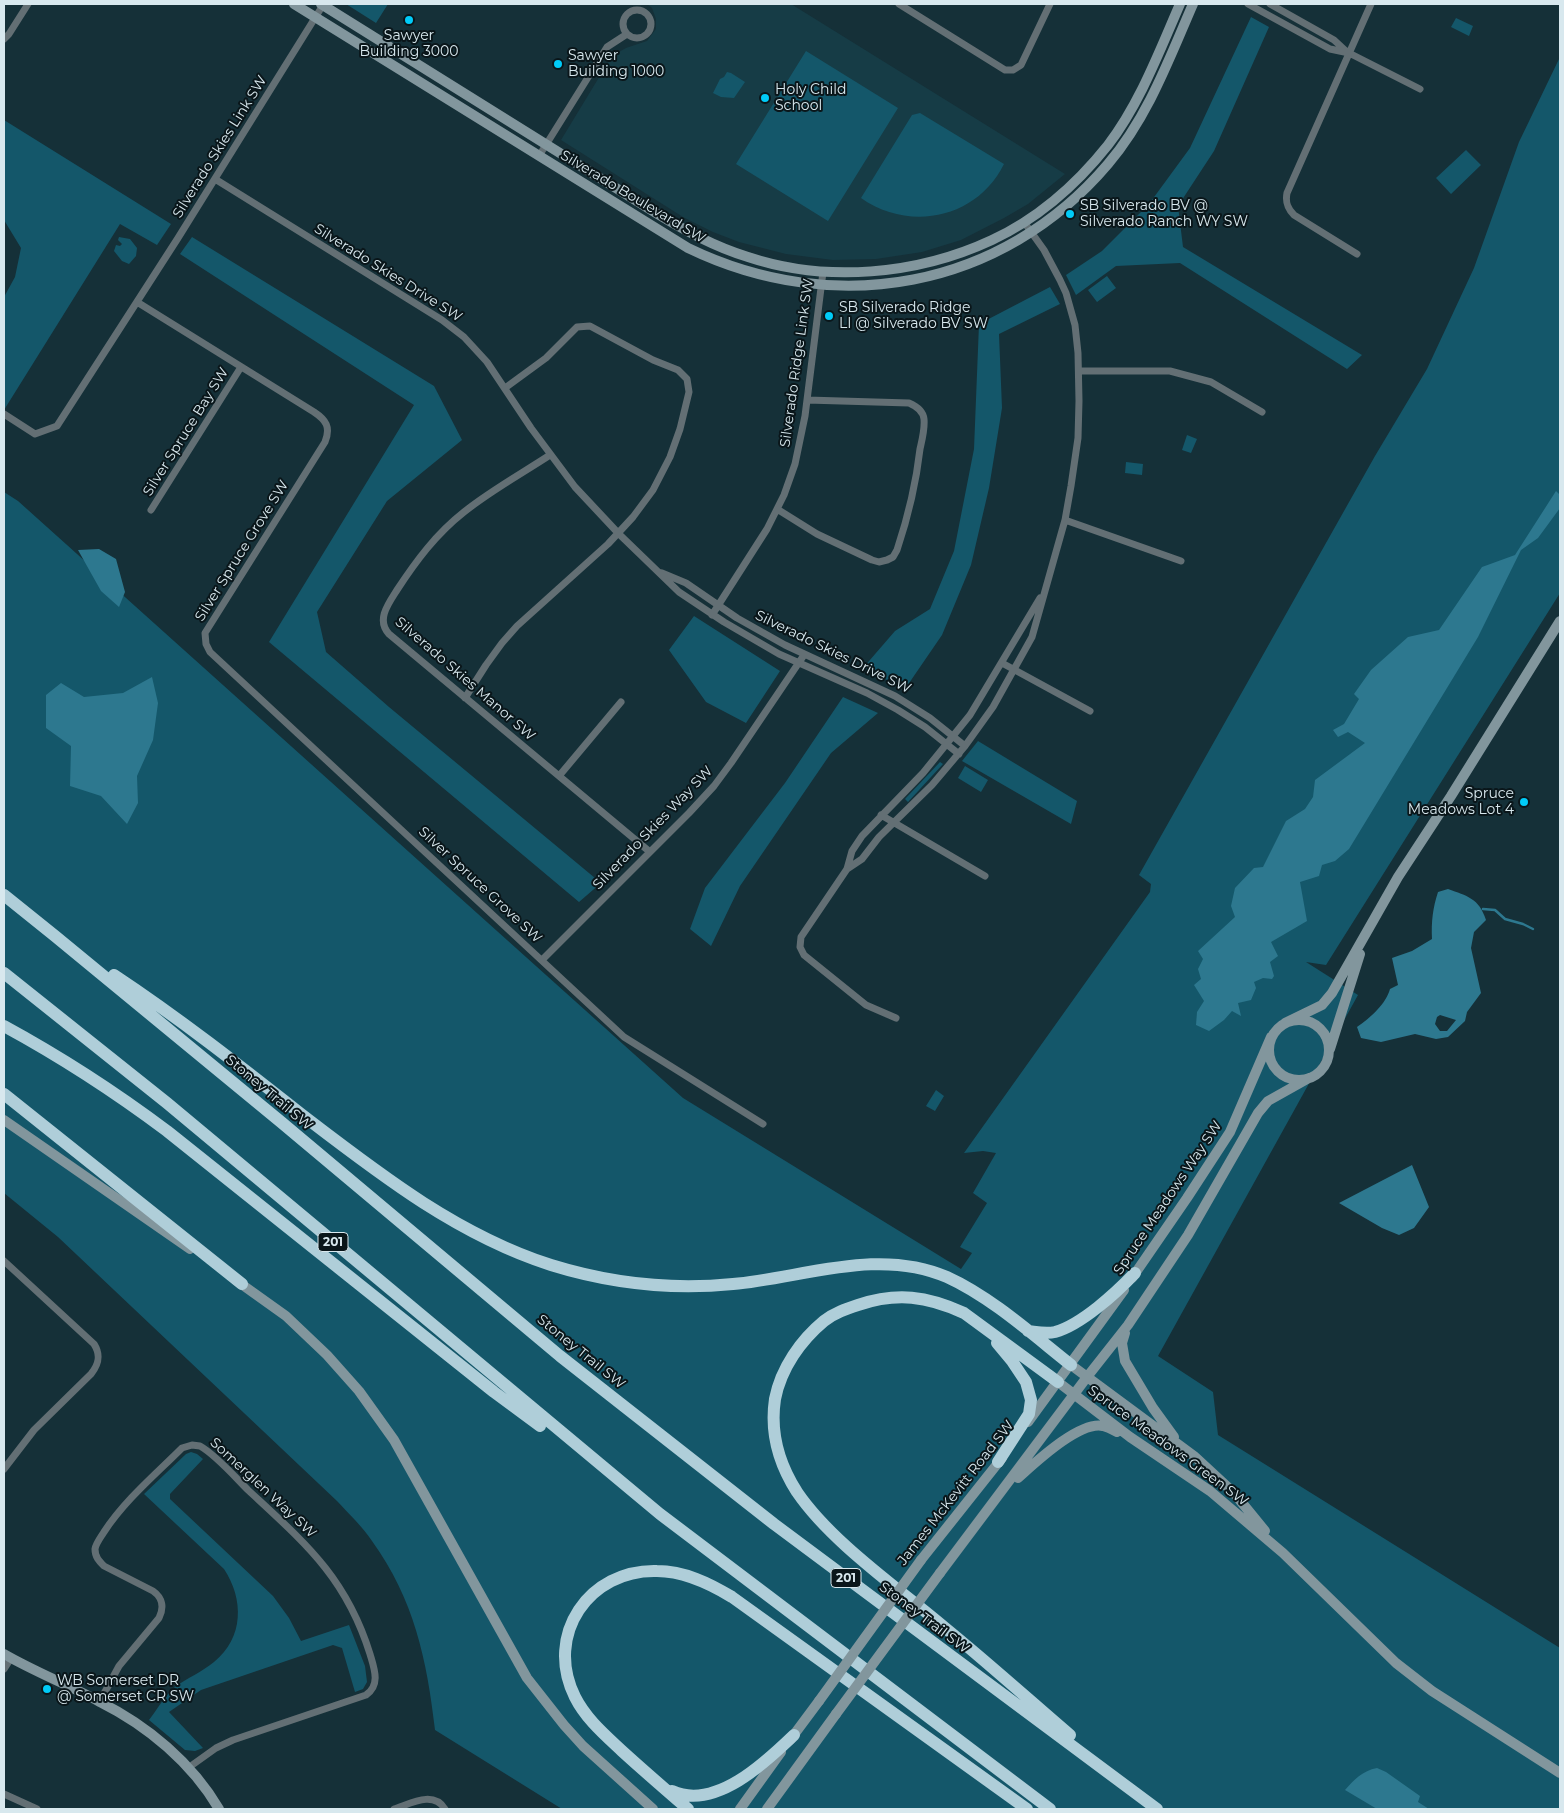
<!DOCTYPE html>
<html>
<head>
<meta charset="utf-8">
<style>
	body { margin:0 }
	#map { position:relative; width:1564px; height:1813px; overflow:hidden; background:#153038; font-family:Montserrat,sans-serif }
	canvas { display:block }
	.frame { position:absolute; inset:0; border:5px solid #d8e8ee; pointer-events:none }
</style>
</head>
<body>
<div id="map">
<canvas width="1564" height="1813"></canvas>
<div class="frame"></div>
</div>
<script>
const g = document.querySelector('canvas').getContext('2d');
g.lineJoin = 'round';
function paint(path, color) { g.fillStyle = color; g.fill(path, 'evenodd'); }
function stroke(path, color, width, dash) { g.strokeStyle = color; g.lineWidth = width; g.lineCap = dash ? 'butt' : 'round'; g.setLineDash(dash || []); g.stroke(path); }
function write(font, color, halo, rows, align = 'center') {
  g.font = font + ' Montserrat,sans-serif'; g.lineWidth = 4; g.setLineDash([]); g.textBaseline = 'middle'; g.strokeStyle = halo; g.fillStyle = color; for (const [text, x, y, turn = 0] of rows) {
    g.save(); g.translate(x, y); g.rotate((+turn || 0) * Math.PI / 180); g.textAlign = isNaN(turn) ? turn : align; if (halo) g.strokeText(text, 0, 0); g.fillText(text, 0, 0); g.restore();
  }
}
const built = new Path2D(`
	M647 4H791L1065 174 1028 204 1004 218 961 240 922 252 876 259 833 260 786 254 739 242 713 232 683 217 561 140 612 56 626 48 647 41 656 29V19L652 8Z`);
const green = new Path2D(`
	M346 4H388L376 23Z
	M1251 17 1269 27 1214 151 1178 206 1183 247 1362 355 1347 369 1180 263 1116 266 1076 295 1066 275 1102 251 1149 204 1190 148Z
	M1456 18 1473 26 1469 36 1451 27Z
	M806 51 898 108 828 221 736 164Z
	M1560 57V593L1326 965 1306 962 1358 995 1158 1356 1213 1392 1218 1435 1560 1648V1809H562L435 1730C427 1660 414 1599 372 1541 362 1526 349 1514 337 1501L58 1237 4 1193V492L18 501 683 1098 961 1269 972 1253 960 1247 987 1203 973 1193 996 1153 983 1151 964 1153 1150 892 1151 884 1139 875 1375 456 1427 369 1474 268 1519 142Z
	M727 72 731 73 745 82 734 98 721 97 713 93 720 79 724 77Z
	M920 113 1004 164C977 219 909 232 861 198L912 115Z
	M4 120 171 224 157 245 120 224 4 410V297L15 277 21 248 4 220Z
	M1466 150 1481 165 1451 194 1436 178Z
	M119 237 130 239 137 248 136 256 129 264 122 261 114 251 116 245 120 246 122 244 118 240Z
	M192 237 434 386 462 440 387 501 317 612 326 652 389 707 601 883 579 902 269 642 414 405 180 254Z
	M1107 276 1116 288 1097 302 1088 290Z
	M1050 287 1060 304 999 334 1002 408 989 488 971 565 942 635 905 689 863 668 895 631 930 609 954 551 974 449 979 324Z
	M1187 435 1197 439 1191 453 1182 450Z
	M1126 462 1143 464 1142 475 1125 473Z
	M694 616 780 671 746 723 706 702 669 650Z
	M843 697 878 713 831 753 740 886 711 946 690 929 705 888 785 783Z
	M978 741 1077 801 1071 824 962 761Z
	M940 762 943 764 908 802 905 799Z
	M965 766 988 780 981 792 958 778Z
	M936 1090 944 1096 935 1111 926 1106Z
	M191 1452 197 1454 203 1459 170 1494V1499L273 1596 289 1618 301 1641 349 1625 365 1666 367 1682 363 1689 355 1692 342 1648 333 1645 201 1690 169 1712 203 1748 195 1751 185 1750 149 1720C157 1710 165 1695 175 1687 187 1678 202 1672 214 1662 244 1638 244 1599 224 1569L144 1494 186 1454Z`);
const water = new Path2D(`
	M1556 491 1560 495V508L1538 538 1521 550 1478 637 1349 849 1335 861 1322 865 1319 876 1300 882 1307 921 1271 942 1278 956 1270 962 1274 976 1272 979 1263 978 1254 982 1256 988 1251 1000 1238 1003 1241 1016 1232 1011 1224 1020 1209 1031 1196 1025 1197 1012 1204 1001 1194 985 1201 979 1198 969 1203 959 1198 951 1235 917 1231 906 1235 888 1254 868 1263 867 1286 821 1305 809 1313 797 1315 780 1365 743 1348 732 1338 737 1333 730 1344 724 1359 699 1354 694 1371 670 1408 637 1439 630 1482 567 1515 555Z
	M99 549 116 559 125 592 119 607 101 591 78 550Z
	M152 677 158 703 153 740 137 776 138 803 127 824 101 796 70 786 71 746 46 728V695L61 683 84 697 123 693Z
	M1448 889C1467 896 1479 898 1486 920L1474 932 1471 948 1481 993 1467 1012 1465 1021 1448 1037 1436 1039 1415 1034 1381 1042 1361 1038 1357 1027C1370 1018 1386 1004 1390 989L1398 985 1392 958 1412 951 1432 939C1431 922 1433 907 1438 892ZM1440 1015 1456 1020 1447 1031H1440L1435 1024 1437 1017Z
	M1412 1165 1429 1207 1414 1228 1399 1235 1382 1228 1339 1203Z
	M1377 1768 1386 1772 1420 1796 1418 1802 1429 1809H1377L1345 1790C1355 1779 1362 1771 1377 1768Z`);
const stream = new Path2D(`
	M1483 909 1495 910 1505 919 1523 924 1533 929`);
const street = new Path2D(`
	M899 4 1005 70H1013L1021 65 1050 4
	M1248 4 1330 49 1349 53 1420 89
	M1270 4 1334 40 1348 53
	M623 24a14 14 0 1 1 28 0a14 14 0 1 1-28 0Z
	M4 39 9 34 28 4
	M539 156 607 47 627 34
	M215 179 442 320 464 337 487 362 531 428 575 487 619 534 679 592 724 622 779 654 867 693 898 710 925 727 959 754
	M1357 254 1294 215C1288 209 1285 203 1287 193L1371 4
	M137 302 314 412C326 420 331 427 325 442L205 633 206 644 210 652 624 1037 763 1124
	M1079 371H1170L1211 382 1262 412
	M4 414 35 434 57 426 178 238 323 5
	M550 455C521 474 490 491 464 512 436 534 416 561 397 590 388 604 376 620 389 634L650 852
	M777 509 817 534 872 560 879 562 887 560 893 557 897 550C908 517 916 484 920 449 922 440 925 429 924 419 923 410 916 406 909 403L807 400
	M151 510 241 367
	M1065 520 1181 561
	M662 573 686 583 737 618 785 645 895 696 930 718 965 746
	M712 615 767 529 784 495 795 464 805 416 823 272
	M1002 663 1090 711
	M465 698 486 665 502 643 517 626 608 544 633 517 653 490 670 457 680 429 689 392 687 379 678 370 653 360 590 326 577 327 546 358 505 388
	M559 776 621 702
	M881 815 985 876
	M847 869 862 859 879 837 932 785 965 746 993 707 1032 637 1065 520 1071 486 1078 438 1079 401 1078 353 1075 325 1066 293 1060 280 1044 250 1024 222
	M542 960 689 813 714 786 731 763 804 655
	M896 1018 866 1005 804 955 800 947 801 937 847 869 852 851 862 836 923 773 970 715 1040 598
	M4 1261 94 1344C101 1355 99 1364 91 1374L34 1430 4 1469
	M4 1669 11 1658
	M100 1701 119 1666 159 1618C164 1608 163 1598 153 1591L104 1566C99 1561 95 1557 95 1549 96 1543 101 1537 104 1532 125 1500 155 1475 182 1448L192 1445 200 1446C216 1455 235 1477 248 1490 305 1543 346 1577 370 1654 374 1668 381 1685 366 1695L233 1740 216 1748 188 1768
	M4 1794 37 1809
	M394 1809C410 1804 433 1790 445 1809`);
const secondary = new Path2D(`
	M294 4 688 248C835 319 1002 289 1108 164 1148 117 1169 59 1193 4
	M321 4 656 213C686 231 715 247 748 257 826 283 917 275 992 240 1037 219 1077 184 1108 145 1140 103 1159 52 1180 4
	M1269 1050a30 30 0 1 1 60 0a30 30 0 1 1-60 0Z
	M1285 1023 1322 1005 1332 993 1398 877 1451 796 1560 621
	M1330 1049 1360 954
	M4 1120 190 1249
	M1132 1278 1187 1198 1230 1132 1271 1037
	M237 1281 286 1316 327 1355 359 1391 394 1440 527 1678 564 1725 583 1746 653 1809
	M1125 1333 1122 1343 1125 1361 1153 1408 1174 1437
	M1071 1365 1194 1456 1234 1493 1265 1531
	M1058 1382 1130 1437 1210 1491 1283 1553 1396 1663 1432 1691 1560 1773
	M1028 1422 1124 1290
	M1018 1478C1035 1463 1079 1421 1103 1426 1107 1427 1113 1430 1117 1432
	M921 1560 1002 1458
	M940 1573 1087 1377 1128 1325 1188 1235 1258 1113 1268 1101 1309 1078
	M4 1654C35 1672 69 1685 100 1702 148 1726 192 1763 219 1809
	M790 1740 819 1701
	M740 1809 781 1752
	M767 1809 836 1714`);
const highway = new Path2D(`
	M4 895 55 936 281 1122 560 1356 774 1524 1157 1809
	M4 973 167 1103 660 1514 1050 1809
	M114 975C179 1018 240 1066 301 1114 378 1173 457 1235 551 1265 609 1283 672 1290 733 1284 802 1278 878 1247 947 1277 991 1297 1033 1335 1071 1365
	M4 1026C61 1057 115 1092 167 1131L494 1392 540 1426
	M4 1094 242 1284
	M1028 1331C1037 1332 1046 1334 1055 1332 1081 1325 1116 1293 1135 1273
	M997 1343 1012 1361 1026 1382 1031 1400 1029 1414 998 1462
	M1058 1382 964 1313C927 1296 897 1292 858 1305 846 1309 834 1313 824 1321 801 1340 781 1368 775 1399 770 1432 779 1464 797 1492 831 1542 898 1588 944 1627 987 1662 1028 1699 1070 1735
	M672 1791C715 1811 766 1762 794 1735
	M688 1809C666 1790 644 1771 622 1751 605 1735 586 1719 575 1697 544 1635 589 1569 657 1571 684 1571 709 1583 732 1597L1027 1809`);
const secondaryBridge = new Path2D(`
	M819 1701 921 1560
	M836 1714 940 1573`);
const markers = [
	[409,20,5,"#00cbf8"],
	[558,64,5,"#00cbf8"],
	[765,98,5,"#00cbf8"],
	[1070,214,5,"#00cbf8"],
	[829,316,5,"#00cbf8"],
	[1524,802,5,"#00cbf8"],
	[47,1689,5,"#00cbf8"]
];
const shields = [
	[333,1242,30],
	[846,1578,30]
];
const shieldNames = [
	["201",333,1242],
	["201",846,1578]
];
const poiNames = [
	["Sawyer",409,36,"center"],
	["Building 3000",409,52,"center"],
	["Sawyer",568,56],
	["Building 1000",568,72],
	["Holy Child",775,90],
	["School",775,106],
	["SB Silverado BV @",1080,206],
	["Silverado Ranch WY SW",1080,222],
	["SB Silverado Ridge",839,308],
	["LI @ Silverado BV SW",839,324],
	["Spruce",1514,794,"right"],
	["Meadows Lot 4",1514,810,"right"],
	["WB Somerset DR",57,1681],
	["@ Somerset CR SW",57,1697]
];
const streetNames = [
	["Silverado Skies Link SW",220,147,-58],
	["Silverado Boulevard SW",633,197,31],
	["Silverado Skies Drive SW",388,273,32],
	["Silverado Ridge Link SW",797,363,-82],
	["Silver Spruce Bay SW",186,432,-58],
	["Silver Spruce Grove SW",242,551,-58],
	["Silverado Skies Drive SW",833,652,26],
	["Silverado Skies Manor SW",465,679,41],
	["Silverado Skies Way SW",653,828,-46],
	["Silver Spruce Grove SW",480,885,43],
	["Stoney Trail SW",269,1093,40],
	["Spruce Meadows Way SW",1168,1198,-56],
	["Stoney Trail SW",581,1352,39],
	["Spruce Meadows Green SW",1168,1446,36],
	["Somerglen Way SW",263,1488,43],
	["James McKevitt Road SW",956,1493,-52],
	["Stoney Trail SW",924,1618,37]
];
paint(built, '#163c46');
paint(green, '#14576a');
paint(water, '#2d788f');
stroke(stream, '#2d788f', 2.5);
stroke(street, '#636f74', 7);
stroke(secondary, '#82969d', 10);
stroke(highway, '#afced9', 12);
stroke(secondaryBridge, '#82969d', 10);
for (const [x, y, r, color] of markers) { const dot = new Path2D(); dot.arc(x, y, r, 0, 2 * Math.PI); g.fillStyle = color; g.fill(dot); stroke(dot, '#0a161a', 2); }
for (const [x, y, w] of shields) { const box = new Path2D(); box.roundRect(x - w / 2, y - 9.5, w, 19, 4); g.fillStyle = '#0a161a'; g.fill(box); stroke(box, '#d8e8ee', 1); }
write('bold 12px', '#d8e8ee', null, shieldNames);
write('14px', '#d8e8ee', '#0a161a', poiNames, 'left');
write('14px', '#d8e8ee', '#0a161a', streetNames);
</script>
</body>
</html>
